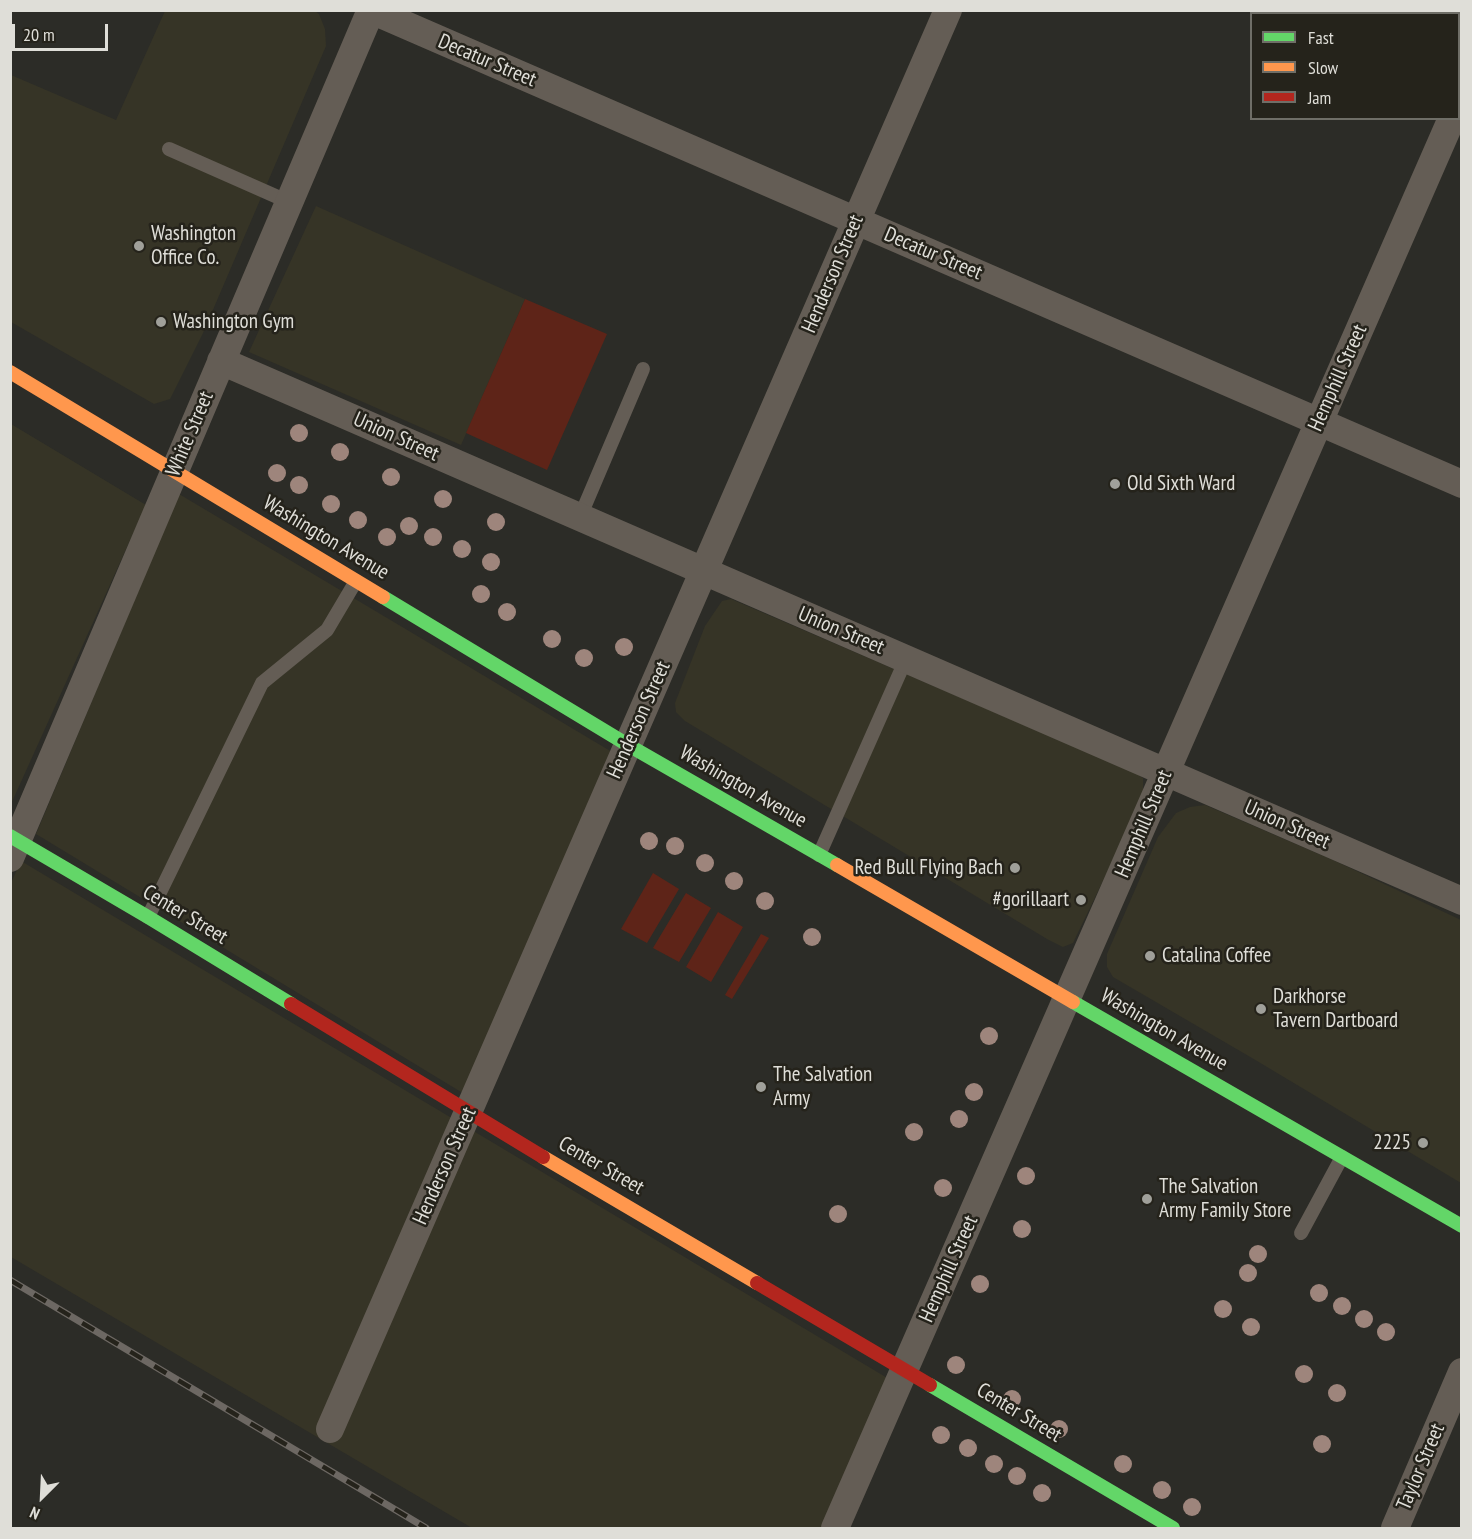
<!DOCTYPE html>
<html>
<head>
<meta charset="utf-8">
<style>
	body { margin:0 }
	#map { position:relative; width:1472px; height:1539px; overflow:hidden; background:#2c2c27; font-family:"PT Sans Narrow",sans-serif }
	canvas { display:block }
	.frame { position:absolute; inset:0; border:12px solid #dfded8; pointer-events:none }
	.legend { position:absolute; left:1250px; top:12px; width:210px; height:108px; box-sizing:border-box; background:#25231b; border:2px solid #6f6e67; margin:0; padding:8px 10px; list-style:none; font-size:18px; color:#dfded8 }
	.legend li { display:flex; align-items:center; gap:12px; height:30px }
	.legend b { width:30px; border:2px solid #6f6e67 }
	.north { position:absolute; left:12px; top:1467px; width:60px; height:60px; -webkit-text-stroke:4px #25231b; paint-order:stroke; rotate:204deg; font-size:16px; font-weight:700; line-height:24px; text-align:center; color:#dfded8 }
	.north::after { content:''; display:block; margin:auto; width:21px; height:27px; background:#dfded8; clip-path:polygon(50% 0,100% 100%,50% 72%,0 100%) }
	.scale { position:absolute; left:12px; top:24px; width:96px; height:27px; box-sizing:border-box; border:3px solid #dfded8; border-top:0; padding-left:8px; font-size:18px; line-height:21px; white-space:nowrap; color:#dfded8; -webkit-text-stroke:4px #25231b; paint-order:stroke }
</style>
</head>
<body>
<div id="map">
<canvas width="1472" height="1539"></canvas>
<div class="frame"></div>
<ul class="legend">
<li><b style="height:8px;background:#63d668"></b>Fast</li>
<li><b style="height:8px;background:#ff974d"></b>Slow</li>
<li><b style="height:8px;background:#b3261e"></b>Jam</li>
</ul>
<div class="north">N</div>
<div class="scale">20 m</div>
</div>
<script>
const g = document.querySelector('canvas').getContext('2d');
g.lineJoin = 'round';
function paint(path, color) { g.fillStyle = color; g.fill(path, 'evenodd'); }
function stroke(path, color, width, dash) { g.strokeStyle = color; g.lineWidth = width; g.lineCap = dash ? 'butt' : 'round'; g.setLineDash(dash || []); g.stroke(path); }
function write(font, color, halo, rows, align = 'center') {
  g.font = font + ' "PT Sans Narrow",sans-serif'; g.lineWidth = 5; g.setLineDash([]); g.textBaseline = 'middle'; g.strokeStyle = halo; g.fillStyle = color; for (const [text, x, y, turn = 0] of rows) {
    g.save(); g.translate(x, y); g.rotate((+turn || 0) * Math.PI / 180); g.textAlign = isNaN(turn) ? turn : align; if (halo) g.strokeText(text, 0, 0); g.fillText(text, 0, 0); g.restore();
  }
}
const built = new Path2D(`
	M165 11H315L319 14 325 29 326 46 203 333 170 399 154 404 11 322V75L116 120Z
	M316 206 525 299 461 445 249 352Z
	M11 424 146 505 11 804Z
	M179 494 612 752 466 1095 36 834Z
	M731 599 1134 772 1143 778V798L1073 943 1063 947 1047 939 685 721 676 712 675 703 705 626 722 601Z
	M1205 805 1333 860 1461 920V1183L1252 1058 1113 977 1107 967V954L1158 837 1176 813 1190 807Z
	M21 861 889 1379 825 1528H472L11 1257 10 885Z`);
const green = new Path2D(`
	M525 299 607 334 547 470 466 433Z
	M653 873 679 889 647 943 621 929Z
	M686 893 711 908 679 962 653 948Z
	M718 912 743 927 711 982 686 967Z
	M761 934 769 938 732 999 725 995Z`);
const lane = new Path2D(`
	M169 149 289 202
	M580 517 643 369
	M819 855 906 659
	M148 917 262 683 327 630 356 581
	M1301 1233 1342 1157`);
const street = new Path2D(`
	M371 10 1462 484
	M1356 10 1363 14
	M1458 54 1462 56
	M221 361 1462 901
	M10 858 371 10
	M330 1429 948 10
	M835 1528 1452 118
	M1395 1528 1462 1372`);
const fast = new Path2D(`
	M383 597 628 745 837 865
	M10 836 148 917 291 1004
	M1073 1002 1462 1226
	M930 1385 1173 1528`);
const slow = new Path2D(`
	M10 372 383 597
	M837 865 1073 1002
	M543 1157 757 1283`);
const jam = new Path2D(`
	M291 1004 543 1157
	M757 1283 930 1385`);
const rail = new Path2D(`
	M10 1280 426 1528`);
const trees = [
	[299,433],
	[340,452],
	[277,473],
	[391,477],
	[299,485],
	[443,499],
	[331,504],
	[358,520],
	[496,522],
	[409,526],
	[387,537],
	[433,537],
	[462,549],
	[491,562],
	[481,594],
	[507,612],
	[552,639],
	[624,647],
	[584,658],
	[649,841],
	[675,846],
	[705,863],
	[734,881],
	[765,901],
	[812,937],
	[989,1036],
	[974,1092],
	[959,1119],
	[914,1132],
	[1026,1176],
	[943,1188],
	[838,1214],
	[1022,1229],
	[1258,1254],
	[1248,1273],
	[980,1284],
	[1319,1293],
	[1342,1306],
	[1223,1309],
	[1364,1319],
	[1251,1327],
	[1386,1332],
	[956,1365],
	[1304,1374],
	[1337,1393],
	[1012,1399],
	[1059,1429],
	[941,1435],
	[1322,1444],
	[968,1448],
	[994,1464],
	[1123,1464],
	[1017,1476],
	[1162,1490],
	[1042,1493],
	[1192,1507]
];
const markers = [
	[139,246,6,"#a0a09a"],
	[161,322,6,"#a0a09a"],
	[1115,484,6,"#a0a09a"],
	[1015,868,6,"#a0a09a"],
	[1081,900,6,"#a0a09a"],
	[1150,956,6,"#a0a09a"],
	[1261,1009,6,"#a0a09a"],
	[761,1087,6,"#a0a09a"],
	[1423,1143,6,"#a0a09a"],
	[1147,1199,6,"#a0a09a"]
];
const streetNames = [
	["Decatur Street",487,61,23],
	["Decatur Street",933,254,23],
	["Henderson Street",833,274,-67],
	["Hemphill Street",1338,378,-66],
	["White Street",190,434,-67],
	["Union Street",396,437,24],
	["Washington Avenue",326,538,31],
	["Union Street",841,631,23],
	["Henderson Street",639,720,-66],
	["Washington Avenue",743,787,30],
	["Hemphill Street",1144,824,-67],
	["Union Street",1287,825,24],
	["Center Street",185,915,31],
	["Washington Avenue",1164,1030,30],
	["Henderson Street",445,1166,-66],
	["Center Street",601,1166,30],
	["Hemphill Street",949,1269,-66],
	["Center Street",1019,1413,31],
	["Taylor Street",1421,1467,-67]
];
const poiNames = [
	["Washington",151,234],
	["Office Co.",151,258],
	["Washington Gym",173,322],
	["Old Sixth Ward",1127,484],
	["Red Bull Flying Bach",1003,868,"right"],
	["#gorillaart",1069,900,"right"],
	["Catalina Coffee",1162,956],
	["Darkhorse",1273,997],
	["Tavern Dartboard",1273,1021],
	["The Salvation",773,1075],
	["Army",773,1099],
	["2225",1411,1143,"right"],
	["The Salvation",1159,1187],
	["Army Family Store",1159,1211]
];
paint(built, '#363426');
paint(green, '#5e2418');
stroke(lane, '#645d55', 14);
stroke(street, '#645d55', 28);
stroke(fast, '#63d668', 14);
stroke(slow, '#ff974d', 14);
stroke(jam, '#b3261e', 14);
stroke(rail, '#6d6863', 7);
stroke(rail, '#25231b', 4.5, [14]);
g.fillStyle = '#9e857c';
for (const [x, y] of trees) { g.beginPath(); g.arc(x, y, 9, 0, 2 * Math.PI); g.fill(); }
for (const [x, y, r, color] of markers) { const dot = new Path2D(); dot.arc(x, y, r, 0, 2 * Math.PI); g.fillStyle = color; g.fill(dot); stroke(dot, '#25231b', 2); }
write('21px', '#dfded8', '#25231b', streetNames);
write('21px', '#dfded8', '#25231b', poiNames, 'left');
</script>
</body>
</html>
